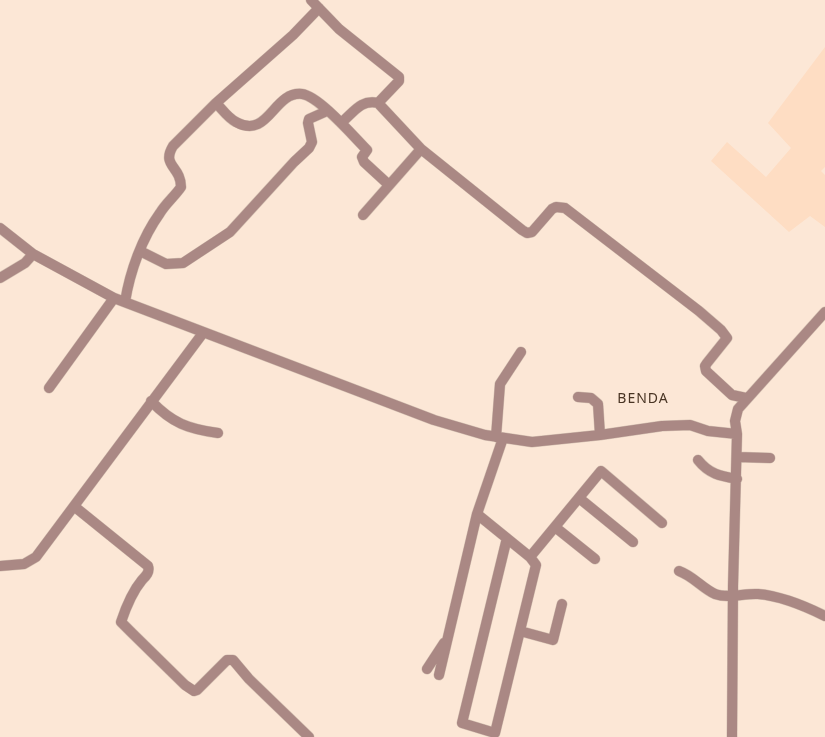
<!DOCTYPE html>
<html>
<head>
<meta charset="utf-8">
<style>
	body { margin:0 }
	canvas { display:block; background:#fce7d6 }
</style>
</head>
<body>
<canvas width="825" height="737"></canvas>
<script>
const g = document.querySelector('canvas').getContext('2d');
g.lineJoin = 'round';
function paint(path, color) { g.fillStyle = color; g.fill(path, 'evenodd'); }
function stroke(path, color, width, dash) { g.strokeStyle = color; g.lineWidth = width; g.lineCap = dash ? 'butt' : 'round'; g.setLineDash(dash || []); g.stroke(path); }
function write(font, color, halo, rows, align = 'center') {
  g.font = font + ' "Noto Sans",sans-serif'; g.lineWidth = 4; g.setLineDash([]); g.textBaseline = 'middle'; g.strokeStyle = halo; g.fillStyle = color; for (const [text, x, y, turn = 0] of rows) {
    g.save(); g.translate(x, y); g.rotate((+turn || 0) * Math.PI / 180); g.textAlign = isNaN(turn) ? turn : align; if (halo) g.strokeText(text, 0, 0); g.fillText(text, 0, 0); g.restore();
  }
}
const built = new Path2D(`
	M825 47V167L821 171 825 175V227L810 216 789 232 711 161 727 142 766 177 791 148 768 123Z`);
const minor = new Path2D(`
	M311 0 339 29 399 77V81L378 103C361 99 354 112 341 123
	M216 103 293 35 319 8
	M378 103 421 149 522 230 527 233 532 232 552 209 556 207 565 208 699 311 721 330 727 338 707 363 705 366 706 371 732 395 746 398
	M363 215 421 149
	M0 228 33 254 114 298 434 420 485 435 532 442 600 435 662 426 690 425 708 431 737 434 735 421 738 409 825 312
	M140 251 166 264 183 263 230 232 294 162 309 148 312 142 308 123 309 119 327 111
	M0 278 25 263 33 254
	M125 302C130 271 142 238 160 213 166 203 175 196 181 187 181 166 161 166 173 146L216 103C222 109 228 118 236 122 269 140 273 91 302 94 319 96 354 137 367 150L362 157 364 162 389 185
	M49 388 114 298
	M578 397 591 398 598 404 600 435
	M151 401C172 423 188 429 218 433
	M496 437 500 384 521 352
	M737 457 770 458
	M698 460C709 474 720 476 737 479
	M579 498 633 542
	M75 507 148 566C150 572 146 576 142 580 132 592 126 607 121 622L132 633 185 685 194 691 197 690 227 660H233L249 679 309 737
	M477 514 530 557 536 565 495 733 462 723 507 538
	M555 527 595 559
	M530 557 601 471 662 523
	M0 566 24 564 36 557 203 333
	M679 571C693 576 702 588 715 594 729 599 744 593 758 594 781 596 805 606 825 616
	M520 631 553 640 562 604
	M427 669 444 643
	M439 675 477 514 503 438
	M732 737 733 586 737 434`);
const quarterNames = [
	["BENDA",643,399]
];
paint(built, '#feddc3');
stroke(minor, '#d7c4b5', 11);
stroke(minor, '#aa8884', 10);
g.letterSpacing = '1px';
write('14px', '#493524', '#fce7d6', quarterNames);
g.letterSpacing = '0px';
</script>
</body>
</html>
